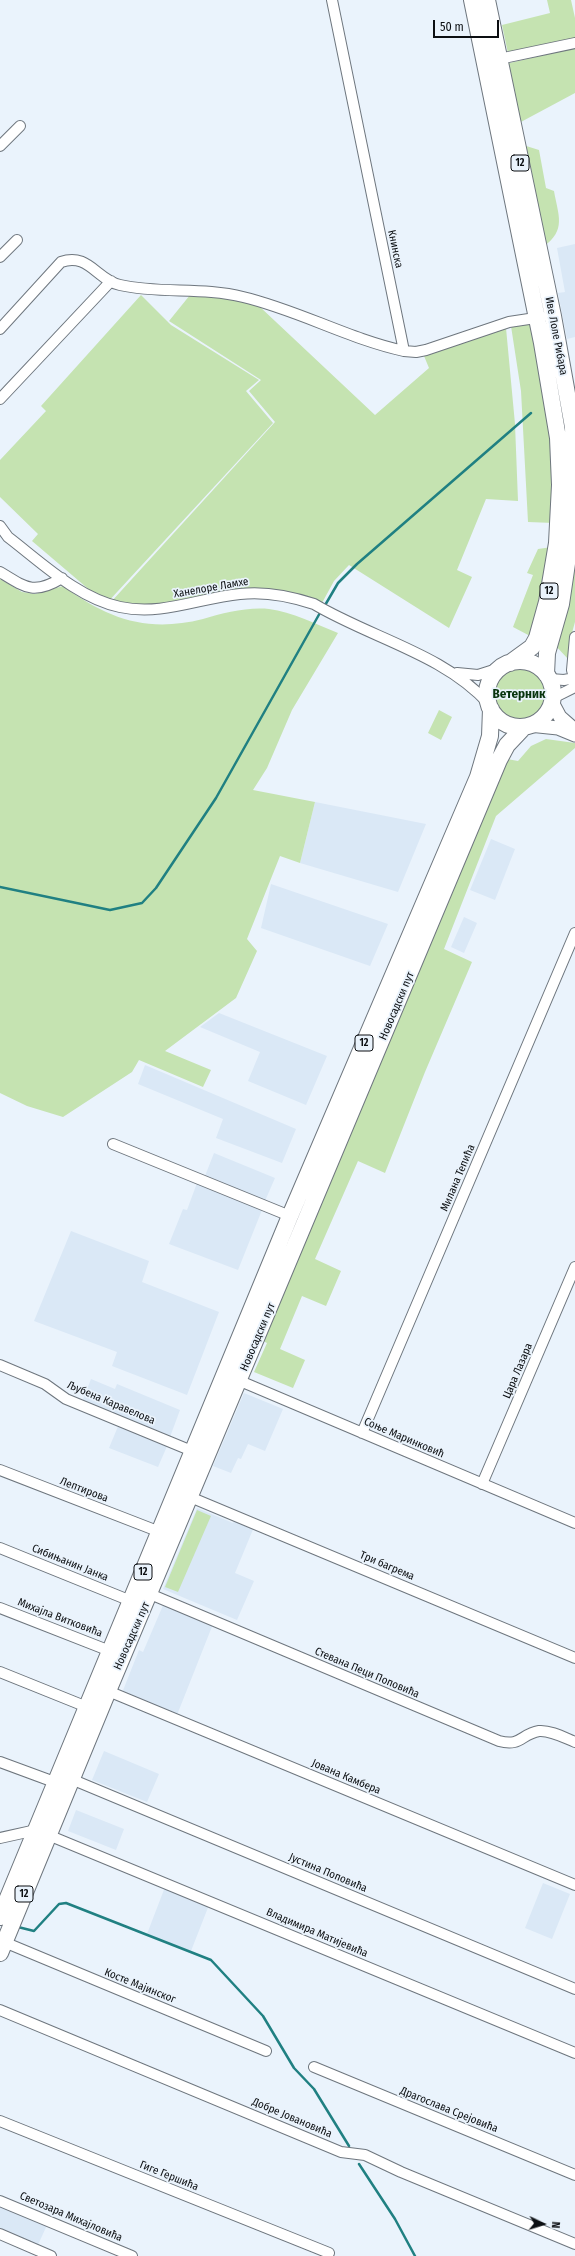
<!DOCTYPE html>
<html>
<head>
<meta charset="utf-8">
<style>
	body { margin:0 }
	#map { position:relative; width:575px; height:2256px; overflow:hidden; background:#eaf3fc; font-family:"Fira Sans Condensed",sans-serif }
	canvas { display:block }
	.north { position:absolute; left:523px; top:2204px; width:40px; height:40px; -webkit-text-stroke:3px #eaf3fc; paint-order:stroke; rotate:94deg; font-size:11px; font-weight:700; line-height:16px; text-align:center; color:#0c0f12 }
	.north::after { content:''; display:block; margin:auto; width:14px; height:18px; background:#0c0f12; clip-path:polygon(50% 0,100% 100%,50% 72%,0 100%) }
	.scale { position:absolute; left:433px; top:20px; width:66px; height:18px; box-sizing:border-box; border:2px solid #0c0f12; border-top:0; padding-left:5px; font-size:12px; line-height:14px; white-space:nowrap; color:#0c0f12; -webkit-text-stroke:3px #eaf3fc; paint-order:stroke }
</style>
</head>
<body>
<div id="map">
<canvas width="575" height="2256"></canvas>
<div class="north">N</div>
<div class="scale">50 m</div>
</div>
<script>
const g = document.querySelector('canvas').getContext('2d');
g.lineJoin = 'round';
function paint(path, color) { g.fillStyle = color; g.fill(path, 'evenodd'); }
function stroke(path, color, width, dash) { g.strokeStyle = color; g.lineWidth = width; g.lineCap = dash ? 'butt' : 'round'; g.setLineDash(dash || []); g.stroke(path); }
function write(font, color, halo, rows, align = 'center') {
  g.font = font + ' "Fira Sans Condensed",sans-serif'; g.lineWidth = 3.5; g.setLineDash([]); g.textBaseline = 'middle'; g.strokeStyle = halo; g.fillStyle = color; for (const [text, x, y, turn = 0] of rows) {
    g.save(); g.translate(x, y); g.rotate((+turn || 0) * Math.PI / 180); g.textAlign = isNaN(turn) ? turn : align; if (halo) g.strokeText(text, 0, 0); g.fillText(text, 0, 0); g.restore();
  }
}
const built = new Path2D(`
	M575 244V337L567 339 558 293 565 292 557 248Z
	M315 802 426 824 398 892 300 863Z
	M491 839 515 849 495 900 470 890Z
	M271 884 388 924 370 966 261 928Z
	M464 917 477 923 464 953 451 947Z
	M219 1013 327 1056 306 1105 248 1081 260 1052 200 1027Z
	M145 1065 296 1129 282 1163 216 1138 223 1119 138 1084Z
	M214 1153 275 1178 265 1201 205 1176Z
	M197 1183 262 1210 238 1270 169 1244 183 1209 187 1210Z
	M71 1231 149 1261 142 1282 219 1312 187 1395 112 1366 117 1352 34 1321Z
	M91 1379 115 1389 117 1384 180 1410 170 1437 82 1402Z
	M244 1393 283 1409 265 1451 248 1444 241 1459 238 1458 231 1473 213 1466Z
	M119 1424 168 1444 158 1467 109 1448Z
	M197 1508 233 1523 235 1519 254 1527 235 1573 254 1581 237 1620 163 1589Z
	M164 1603 213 1624 177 1715 122 1693 139 1650 143 1652Z
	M104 1751 159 1774 147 1802 92 1780Z
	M76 1810 124 1829 116 1850 68 1831Z
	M543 1883 570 1894 552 1939 525 1928Z
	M165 1887 209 1905 191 1951 147 1934Z
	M0 2205 47 2225 37 2247 0 2232Z`);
const green = new Path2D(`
	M547 0H571L575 18V42L509 58 502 25 550 13Z
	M575 48V93L519 123 505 64Z
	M523 145 539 150 546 188 554 191C558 215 567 230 543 247Z
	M141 295 171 325 259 380 246 391 273 423 106 604 32 541 38 534 0 497V460L46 411 41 406Z
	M190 295 229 299 259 306 375 415 429 368 424 356 506 328 515 424 518 501 486 499 457 570 472 577 449 628 349 565 334 581 322 603 279 590 140 607 111 602 275 422 249 391 261 380 169 321Z
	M534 322 553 431 554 523 528 522 521 391 511 326Z
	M575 536V622L570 640 568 659 554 644Z
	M552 547 532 637 513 627 533 575 527 573 538 549Z
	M0 579 22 592 35 594 63 586C108 619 147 633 203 619 224 613 246 607 269 609 292 612 316 624 338 633L292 710 267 768 253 790 315 802 300 863 280 856 247 939 257 951 236 998 165 1051 211 1070 203 1087 139 1060 132 1072 63 1117 27 1106 0 1093Z
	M495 694a25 25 0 1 1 50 0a25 25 0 1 1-50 0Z
	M439 710 452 717 441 740 428 733Z
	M546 739 575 743V748L496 816 444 949 472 962 425 1072 385 1173 358 1161 315 1259 341 1271 326 1306 302 1296 280 1349 305 1360 293 1388 254 1372 267 1343 263 1341 507 759 518 761 531 746Z
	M197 1510 211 1516 178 1592 165 1587Z`);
const stream = new Path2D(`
	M324 607 338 583 357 564 531 413
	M0 887 110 910 142 903 156 888 216 798 321 611
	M18 1927 34 1931 59 1904 66 1903 211 1960 263 2016 294 2068 314 2089 349 2146
	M359 2164 395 2219 415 2256`);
const minor = new Path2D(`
	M332 0 404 351 416 352 426 350 509 322 542 317
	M499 59 575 43
	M0 146 20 126
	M0 257 17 240
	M0 329 61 262C88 252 97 280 120 285 160 294 203 287 243 297 298 310 349 339 404 351
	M0 399 111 281
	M0 526 8 537C42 563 78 598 120 607 162 616 199 598 240 594 266 591 290 596 314 604 371 638 444 654 489 704
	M0 572C26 588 34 595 62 578
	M457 673 478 675 500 668
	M574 678 572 670 575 637
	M550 679 564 680 575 678
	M553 698 575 687
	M113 1144 290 1216
	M0 1365 45 1384 66 1399 192 1451
	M233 1378 575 1523
	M362 1433 575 933
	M0 1470 160 1532
	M482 1484 575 1267
	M190 1497 575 1658
	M0 1548 131 1601
	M150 1594 499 1741C521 1747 521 1734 539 1731 551 1730 565 1738 575 1742
	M0 1608 110 1651
	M0 1672 87 1707
	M108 1691 575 1885
	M0 1762 57 1783
	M71 1779 575 1989
	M0 1838 36 1830 575 2053
	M4 1942 266 2051
	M0 2010 341 2152 365 2155 401 2172 575 2244
	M314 2067 575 2175
	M0 2121 329 2253
	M0 2201 132 2256
	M0 2234 51 2256`);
const tertiary = new Path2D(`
	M552 702 560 717 575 730
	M529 725 558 728 575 735`);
const primary = new Path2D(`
	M472 0 542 343 558 438 560 485 557 543 547 602 537 638 532 647 510 663
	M487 0 553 316 573 427 574 486 570 543 561 604 547 653 546 674
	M487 694a33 33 0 1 1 66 0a33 33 0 1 1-66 0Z
	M0 1917 290 1216 478 777 490 736 491 709
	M0 1953 108 1691 499 760 507 745 524 727`);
const shields = [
	[520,163,18],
	[549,591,18],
	[364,1043,18],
	[143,1572,18],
	[24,1894,18]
];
const shieldNames = [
	["12",520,163],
	["12",549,591],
	["12",364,1043],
	["12",143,1572],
	["12",24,1894]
];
const streetNames = [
	["Книнска",395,249,78],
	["Иве Лоле Рибара",556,336,79],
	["Ханелоре Ламхе",211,588,-10],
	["Новосадски пут",397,1006,-67],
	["Милана Тепића",458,1178,-67],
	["Новосадски пут",258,1337,-67],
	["Цара Лазара",518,1371,-67],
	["Љубена Каравелова",111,1403,23],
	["Соње Маринковић",404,1438,23],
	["Лептирова",84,1490,21],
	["Сибињанин Јанка",70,1563,22],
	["Три багрема",387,1566,23],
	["Михајла Витковића",60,1618,21],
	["Новосадски пут",132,1636,-66],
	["Стевана Пеци Поповића",367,1673,23],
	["Јована Камбера",346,1777,23],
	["Јустина Поповића",328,1873,23],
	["Владимира Матијевића",317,1933,23],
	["Косте Мајинског",140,1986,22],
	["Драгослава Срејовића",449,2110,22],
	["Добре Јовановића",292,2118,23],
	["Гиге Гершића",169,2176,22],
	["Светозара Михајловића",71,2217,23]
];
const quarterNames = [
	["Ветерник",519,694]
];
paint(built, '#dae8f6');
paint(green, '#c5e3b1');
stroke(stream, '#208082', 2.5);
stroke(minor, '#6e767e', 12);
stroke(tertiary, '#6e767e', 15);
stroke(primary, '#6e767e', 18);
stroke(minor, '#fff', 10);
stroke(tertiary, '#fff', 13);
stroke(primary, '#fff', 16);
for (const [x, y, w] of shields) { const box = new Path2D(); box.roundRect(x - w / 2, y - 8, w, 16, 3); g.fillStyle = '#eaf3fc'; g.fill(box); stroke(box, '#0c0f12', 1); }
write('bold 10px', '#0c0f12', null, shieldNames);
write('11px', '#0c0f12', '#eaf3fc', streetNames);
write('bold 13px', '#07340e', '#eaf3fc', quarterNames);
</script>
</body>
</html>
